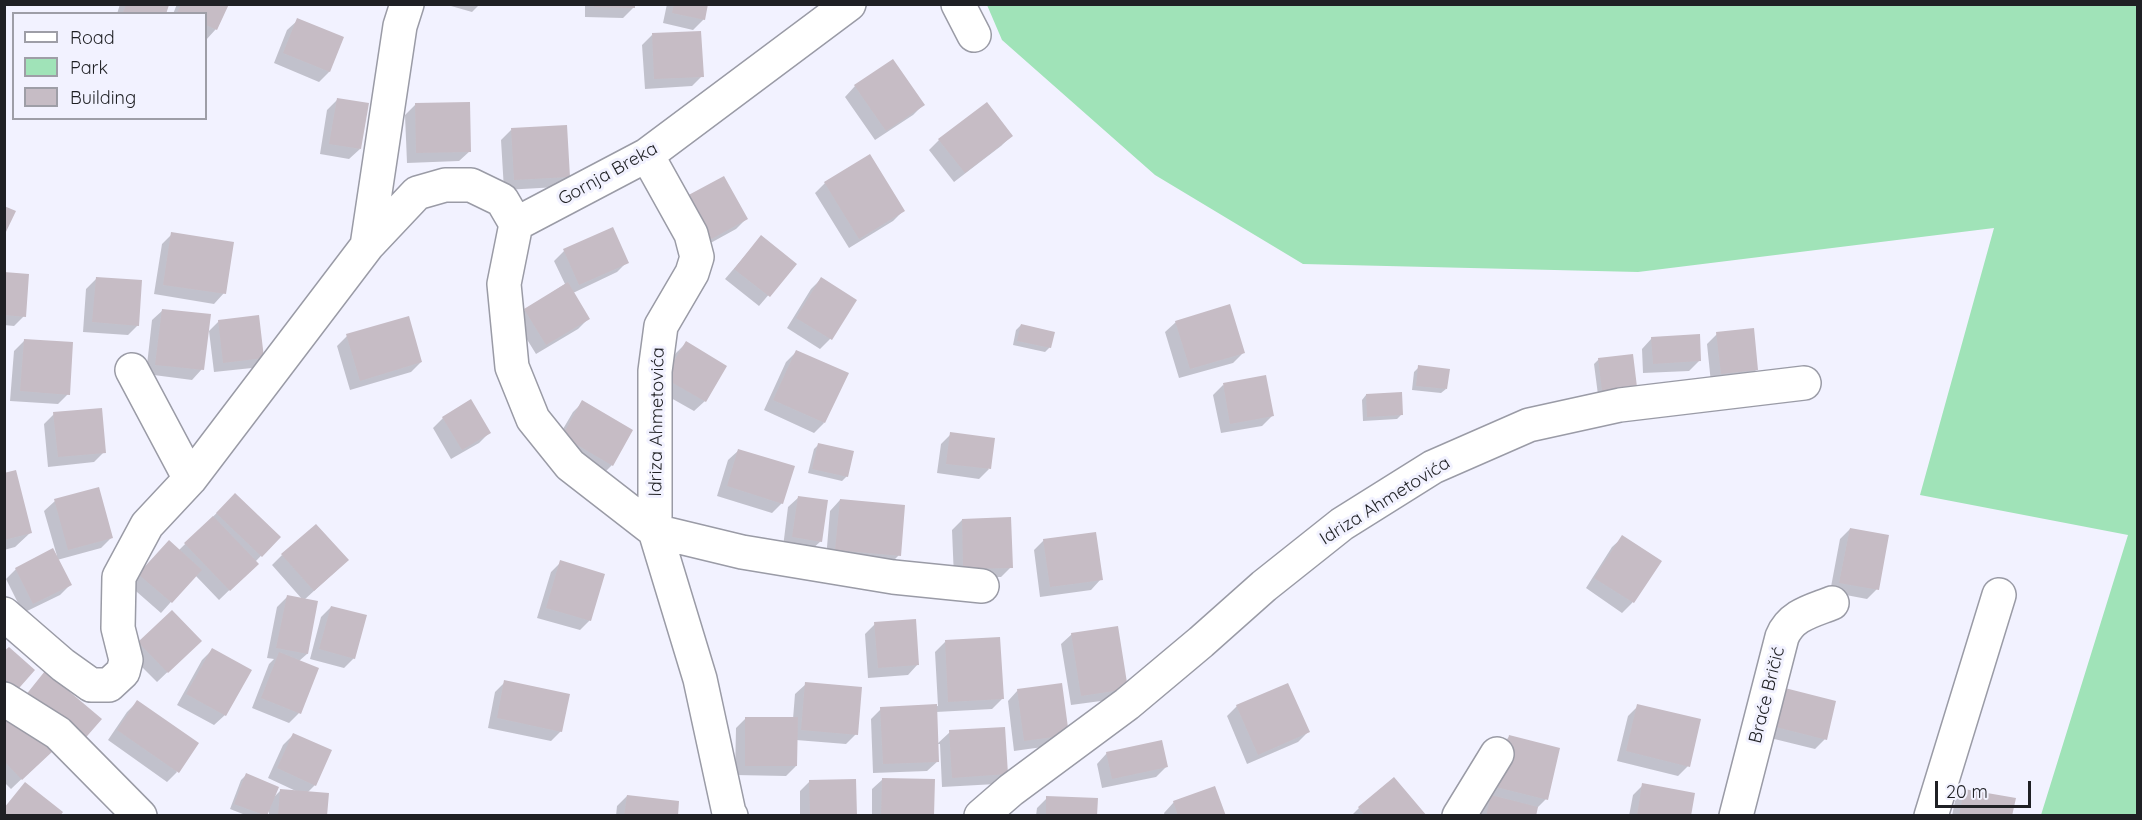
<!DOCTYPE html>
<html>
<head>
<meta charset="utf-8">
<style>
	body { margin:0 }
	#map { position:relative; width:2142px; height:820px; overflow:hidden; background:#f2f2ff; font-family:Quicksand,sans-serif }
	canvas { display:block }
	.frame { position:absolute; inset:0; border:6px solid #1f2024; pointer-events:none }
	.legend { position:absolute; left:12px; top:12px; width:195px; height:108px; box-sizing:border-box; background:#f2f2ff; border:2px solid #9e9ea7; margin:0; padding:8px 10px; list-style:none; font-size:18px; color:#1f2024 }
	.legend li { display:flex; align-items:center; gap:12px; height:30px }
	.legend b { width:30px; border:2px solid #9e9ea7 }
	.scale { position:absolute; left:1935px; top:781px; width:96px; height:27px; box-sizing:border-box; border:3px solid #1f2024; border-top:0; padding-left:8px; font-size:18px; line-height:21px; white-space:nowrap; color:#1f2024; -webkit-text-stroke:4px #f2f2ff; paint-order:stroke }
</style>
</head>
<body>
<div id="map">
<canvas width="2142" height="820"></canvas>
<div class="frame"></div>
<ul class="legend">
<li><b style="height:8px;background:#fff"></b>Road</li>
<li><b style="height:16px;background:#a0e3b8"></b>Park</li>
<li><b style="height:16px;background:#c6bcc5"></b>Building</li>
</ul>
<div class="scale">20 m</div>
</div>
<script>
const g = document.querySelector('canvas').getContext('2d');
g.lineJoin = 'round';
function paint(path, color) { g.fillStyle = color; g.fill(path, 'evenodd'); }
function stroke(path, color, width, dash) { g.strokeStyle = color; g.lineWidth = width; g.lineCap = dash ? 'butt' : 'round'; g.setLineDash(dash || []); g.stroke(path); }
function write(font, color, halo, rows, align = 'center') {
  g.font = font + ' Quicksand,sans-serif'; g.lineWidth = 6; g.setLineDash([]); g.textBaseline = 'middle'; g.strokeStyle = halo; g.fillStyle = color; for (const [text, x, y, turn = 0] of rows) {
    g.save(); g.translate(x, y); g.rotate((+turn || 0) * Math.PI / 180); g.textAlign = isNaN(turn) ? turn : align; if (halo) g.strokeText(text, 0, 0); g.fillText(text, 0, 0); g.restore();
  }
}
const green = new Path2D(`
	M987 5H2137V815H2041L2128 535 1920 495 1994 228 1638 272 1303 264 1155 175 1002 40Z`);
const shadow = new Path2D(`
	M120 4H168L164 14H117Z
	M177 4H227L216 29 206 40V14H173Z
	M444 4H480L472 12Z
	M585 4H633V8L623 18 585 17Z
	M667 4H707L704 19 693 30 663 23Z
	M298 20 342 38 329 72 319 82 274 63 287 30Z
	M652 35 702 76 692 86 645 89 642 45Z
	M855 86 923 105 913 115 875 140 845 97Z
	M337 100 360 149 349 159 320 154 327 110Z
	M415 105 470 151 459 161 407 163 405 115Z
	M511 130 569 177 558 187 504 190 501 140Z
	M1011 136 1001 146 954 182 929 150 939 140Z
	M825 183 903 211 893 221 849 248 815 193Z
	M674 209 746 219 736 229 696 251Z
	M172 234 224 293 214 304 154 294 162 244Z
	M761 237 795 264 759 306 725 279Z
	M564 251 627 262 617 272 573 293 588 319 578 329 536 354 515 320 525 310 565 284 554 261Z
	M4 274 24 316 14 326 4 325Z
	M96 279 138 325 128 335 83 332 86 289Z
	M821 279 855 300 830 339 820 349 787 328 811 289Z
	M163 310 202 369 192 380 146 374 152 320Z
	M219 321 262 358 252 368 214 372 209 331Z
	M1176 322 1243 353 1233 363 1179 378 1165 332Z
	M1021 325 1050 347 1045 352 1013 345 1016 330Z
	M1717 334 1757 369 1747 379 1711 383 1707 344Z
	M347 336 421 362 411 372 350 390 337 346Z
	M1652 338 1700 360 1689 371 1643 373 1642 349Z
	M24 341 68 394 58 404 10 401 14 351Z
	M686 343 725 366 705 401 694 411 655 389 676 353Z
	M796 352 824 423 814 433 764 410 786 362Z
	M1599 359 1635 387 1598 395 1594 364Z
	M1419 367 1446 389 1441 393 1412 390 1414 372Z
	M1223 385 1273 415 1262 426 1221 433 1213 395Z
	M1366 395 1402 414 1397 419 1363 421 1362 400Z
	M583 402 612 465 602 475 553 446 573 412Z
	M54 414 104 452 94 462 48 467 44 424Z
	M443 418 489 433 479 443 451 459 433 428Z
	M951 434 989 469 979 479 937 473 941 444Z
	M819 444 847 476 842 481 808 473 814 449Z
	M739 450 782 503 772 513 717 496 728 460Z
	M4 475 30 533 15 547 4 550Z
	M235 495 279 537 255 562 246 574 219 600 195 575 161 613 129 585 159 552 178 551Z
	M799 497 821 541 810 551 783 547 788 507Z
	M840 500 899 555 889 565 826 559 830 511Z
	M55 501 112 537 101 548 57 560 70 585 60 595 23 613 6 579 16 569 57 556 44 511Z
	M962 520 1011 567 1001 577 954 578 952 530Z
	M1850 529 1877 589 1867 599 1830 592 1840 539Z
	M1623 537 1660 561 1632 603 1622 613 1586 588 1612 547Z
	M1044 540 1101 579 1091 590 1040 597 1034 550Z
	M282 555 337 570 304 600 307 654 299 661V713L289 723 252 708 269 664 274 659 267 658 277 607 287 597 302 599 272 565Z
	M561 562 590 620 580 630 537 618 551 572Z
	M331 607 354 658 344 668 310 659 321 617Z
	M172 612 200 641 157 682 129 654Z
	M875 624 918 664 908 675 868 678 865 634Z
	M1072 634 1126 688 1116 699 1071 705 1061 644Z
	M945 642 1002 699 992 709 936 712 938 761 927 771 873 773 871 719 881 709 938 706 935 652Z
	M212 650 250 670 225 715 214 725 177 705 202 660Z
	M505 682 561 731 551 741 488 728 495 692Z
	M806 684 856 734 846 744 796 740V766L786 776 735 775 736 728 746 718 793 719 795 694Z
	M1061 685 1057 745 1014 751 1008 701 1018 690Z
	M1768 698 1825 739 1815 749 1758 735Z
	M137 702 177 772 167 782 108 740 127 712Z
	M1237 706 1308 732 1298 742 1247 764 1227 716Z
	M1638 706 1688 766 1678 776 1617 761 1628 716Z
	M16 715 51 751 11 789 4 782V726Z
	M950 732 1006 774 996 784 942 787 940 744H937Z
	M293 735 315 785 307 793 326 816H269V807L266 816H248L230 809 241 780 246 775 272 799 280 791 298 792 268 778 283 745Z
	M1509 737 1546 799 1536 809 1535 816H1479L1481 807 1490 798 1486 797 1499 747Z
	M1107 753 1167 766 1156 777 1102 788 1097 764Z
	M883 779 933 816H872V789Z
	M1394 779 1425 816H1351L1359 808Z
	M810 781 856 816H800V791Z
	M1643 785 1690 816H1629L1633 795Z
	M1965 790 2011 816H1952L1955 801Z
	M627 796 676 816H616L617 806Z
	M1047 798 1095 816H1036L1037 808Z
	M1174 802 1224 816H1165L1164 813Z`);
const building = new Path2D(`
	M181 4H229L217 30 206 25V14L177 13Z
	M594 4H635V8L594 7Z
	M674 4H708L705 20 672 13Z
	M126 5H169L166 14H126L123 12Z
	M297 18 344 37 330 72 283 53Z
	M701 31 704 77 654 79 652 33Z
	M893 59 925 105 886 131 854 85Z
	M337 98 369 103 361 149 329 144Z
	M470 102 471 152 416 153 415 103Z
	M987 102 1013 136 965 173 938 139Z
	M567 125 570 177 514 180 511 128Z
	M870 154 905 211 859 239 824 182Z
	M724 176 748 219 706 242 683 198Z
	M4 206 16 211 4 236Z
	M613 227 629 263 579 285 563 249Z
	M171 232 234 242 226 294 163 285Z
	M761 235 797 264 770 297 734 269Z
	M4 272 29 274 26 317 4 315Z
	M96 277 142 280 139 326 92 322Z
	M821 277 857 300 832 340 796 318Z
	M568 282 590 319 546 345 524 309Z
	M1230 304 1245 353 1190 369 1175 321Z
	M162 309 211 314 204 370 155 365Z
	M259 315 264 358 223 363 218 320Z
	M409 316 422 362 360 381 346 334Z
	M1021 324 1055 332 1051 348 1017 341Z
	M1754 328 1758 370 1721 374 1716 332Z
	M1700 334 1701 361 1653 364 1651 337Z
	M24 339 73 342 70 395 20 391Z
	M686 341 727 366 706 402 664 378Z
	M796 350 849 373 825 423 773 400Z
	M1633 354 1637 387 1602 391 1598 358Z
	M1418 365 1450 369 1447 389 1416 386Z
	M1266 375 1274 416 1230 424 1223 383Z
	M1402 392 1403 415 1367 417 1366 394Z
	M471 399 491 433 462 450 442 417Z
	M582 400 633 430 613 466 562 436Z
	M102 408 106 453 58 457 53 412Z
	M950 432 995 438 991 469 946 464Z
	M818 443 854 451 848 477 812 469Z
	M738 449 795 466 783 504 727 486Z
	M16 470 32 533 4 540V473Z
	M99 487 113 538 68 550 54 499Z
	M235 493 281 537 262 557 216 513Z
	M798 496 828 500 822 542 792 537Z
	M840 499 905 505 901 556 835 550Z
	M213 516 259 564 230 591 184 543Z
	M1011 517 1013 568 963 569 962 519Z
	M316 524 349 560 314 591 281 554Z
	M1850 528 1889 535 1879 590 1839 583Z
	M1096 532 1103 580 1050 587 1043 539Z
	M1622 535 1662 561 1634 603 1594 578Z
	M169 540 202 570 172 603 138 574Z
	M53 548 72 585 33 604 15 568Z
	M560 560 605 574 591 621 546 608Z
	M287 595 318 601 308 654 276 648Z
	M331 606 367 615 355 659 319 649Z
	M172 610 202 641 168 673 138 642Z
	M916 619 919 665 878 668 874 622Z
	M1118 626 1128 689 1081 696 1071 633Z
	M1000 637 1004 699 948 702 945 640Z
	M9 647 35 670 13 695 4 688V651Z
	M212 648 252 670 226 716 186 694Z
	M279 652 319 668 301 714 261 698Z
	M45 671 102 719 81 743 25 696Z
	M504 680 570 694 562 732 497 718Z
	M805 682 862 687 858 735 801 730Z
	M1062 683 1069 735 1024 741 1017 689Z
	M1288 683 1310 732 1258 755 1236 705Z
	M1777 686 1836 701 1827 740 1768 725Z
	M137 700 199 743 179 773 117 730Z
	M937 704 939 762 883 764 880 707Z
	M1637 704 1701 719 1690 767 1626 751Z
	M16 712 53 751 22 780 5 762V723Z
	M745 717H798L797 766H745Z
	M1005 727 1008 774 952 778 949 730Z
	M293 733 332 750 316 786 277 768Z
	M1509 735 1560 748 1548 800 1496 787Z
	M1162 740 1168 767 1112 779 1106 752Z
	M246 773 279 787 267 816 234 804Z
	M1394 777 1427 816H1365L1358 807Z
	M882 778 935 779 934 816H881Z
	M856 779 857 816H810L809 780Z
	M25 782 63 812 60 816H4V808Z
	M1642 783 1695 793 1691 816H1637Z
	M1215 786 1226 816H1178L1173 801Z
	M280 789 329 793 327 816H278Z
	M1964 789 2016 798 2012 816H1959Z
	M627 795 679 801 678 816H624Z
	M1491 795 1538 807 1536 816H1486Z
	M1046 796 1098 798 1097 816H1046Z`);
const minor = new Path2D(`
	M958 4 974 35
	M647 155 691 234 697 257 692 273 661 326 655 371V531L700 679 729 813 731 816
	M516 224 504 284 512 367 533 419 570 465 655 531 742 552 893 577 982 586
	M516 224 647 155 849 4
	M367 246 400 26 407 4
	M132 370 190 479
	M4 614 63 665 91 685H109L123 672 126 660 118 628 119 577 147 525 190 479 367 246 417 193 445 185H471L502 200 516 224
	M4 699 58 733 140 816
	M981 816 1011 790 1127 704 1201 642 1264 586 1342 524 1433 467 1529 425 1620 405 1804 383
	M1459 816 1497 754
	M1736 816 1782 637C1791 615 1812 611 1832 603
	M1931 816 1999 595`);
const streetNames = [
	["Gornja Breka",608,174,-29],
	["Idriza Ahmetovića",657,422,-89],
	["Idriza Ahmetovića",1385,501,-32],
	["Braće Bričić",1767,695,-76]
];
paint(green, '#a0e3b8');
paint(shadow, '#0003');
paint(building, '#c6bcc5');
stroke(minor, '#9a9ba6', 36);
stroke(minor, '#fff', 33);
write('18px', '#1f2024', '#f2f2ff', streetNames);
</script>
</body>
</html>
